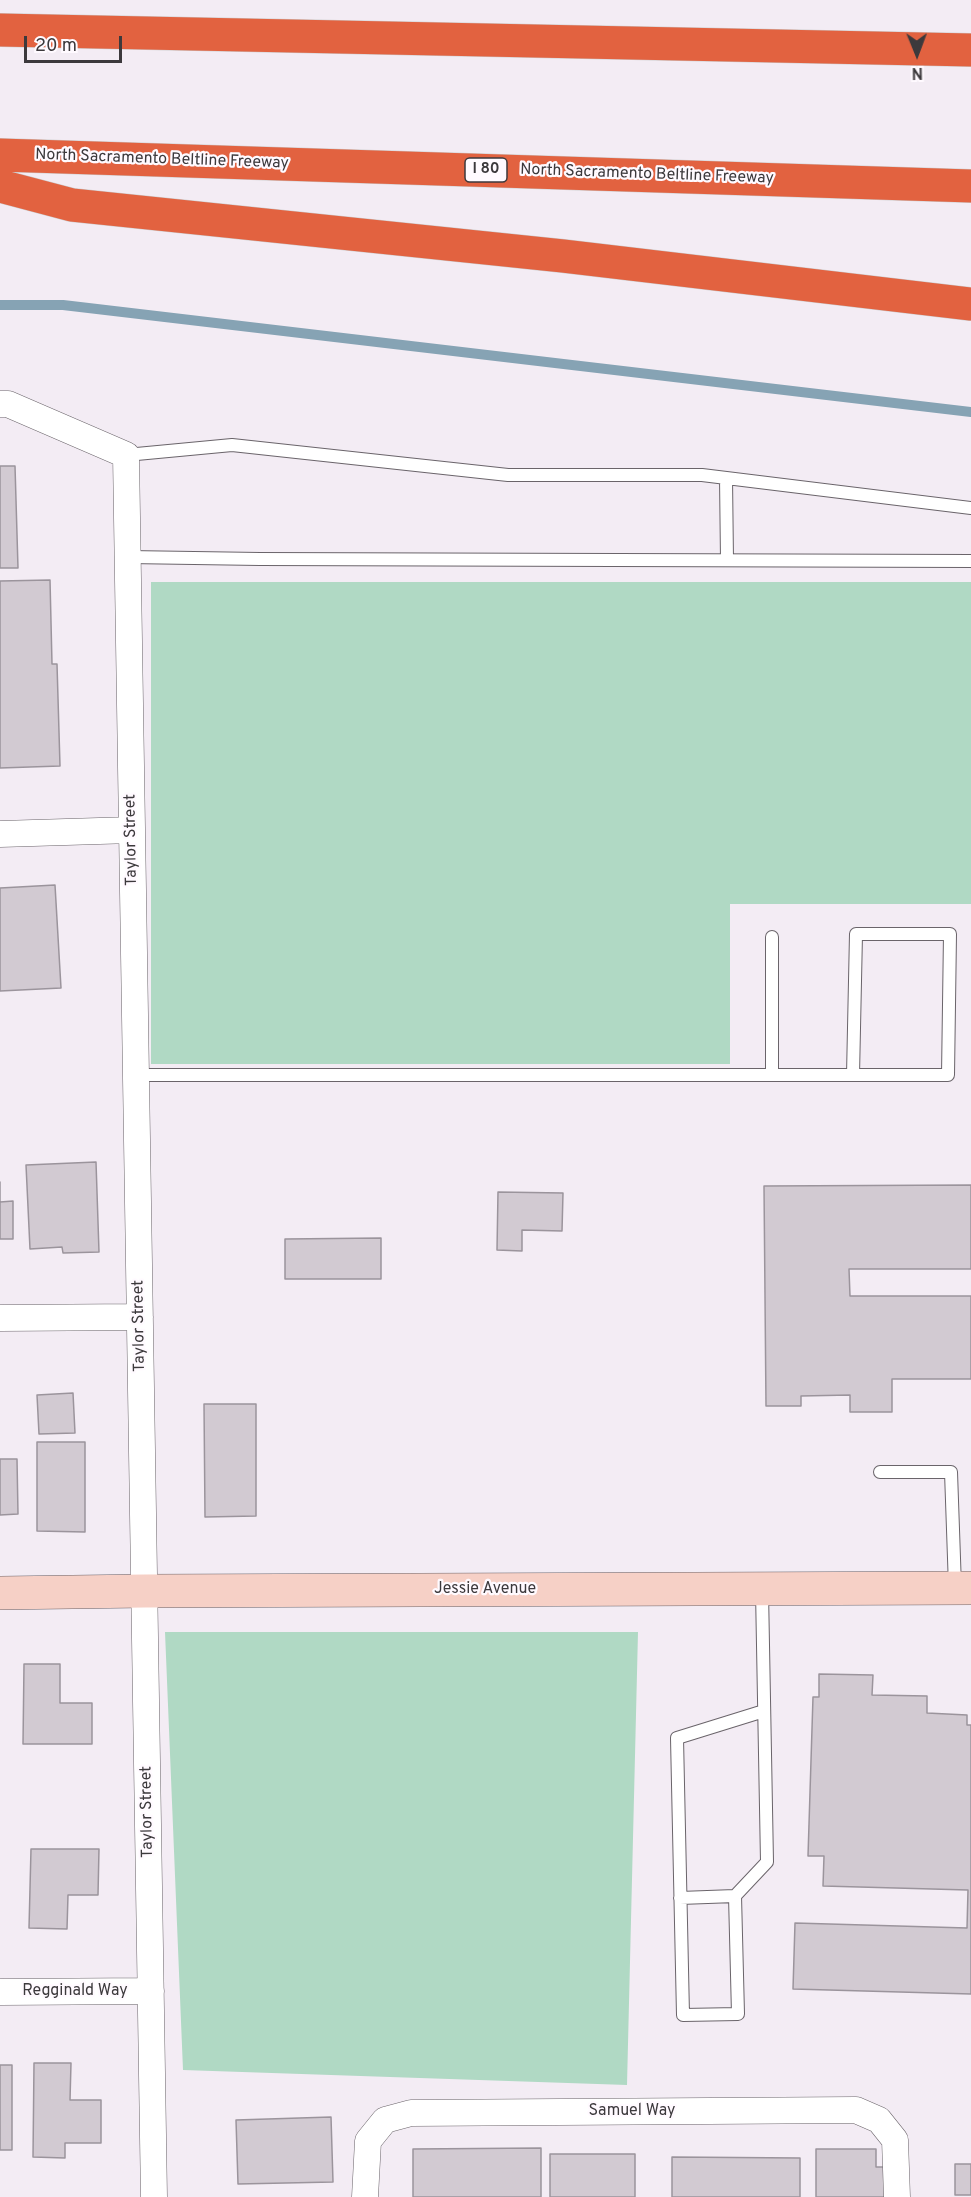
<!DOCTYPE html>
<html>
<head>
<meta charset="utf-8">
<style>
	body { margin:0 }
	#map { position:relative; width:971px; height:2197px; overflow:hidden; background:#f3ecf4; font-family:Overpass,sans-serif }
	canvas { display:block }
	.north { position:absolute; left:887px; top:24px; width:60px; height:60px; -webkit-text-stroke:4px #fffaff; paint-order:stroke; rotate:179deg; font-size:16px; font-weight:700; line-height:24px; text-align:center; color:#3c393c }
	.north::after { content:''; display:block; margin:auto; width:21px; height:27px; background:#3c393c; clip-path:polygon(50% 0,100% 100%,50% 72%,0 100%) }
	.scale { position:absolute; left:24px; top:36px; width:98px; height:27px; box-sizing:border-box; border:3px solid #3c393c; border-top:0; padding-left:8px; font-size:18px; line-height:21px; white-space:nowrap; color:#3c393c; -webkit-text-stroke:4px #fffaff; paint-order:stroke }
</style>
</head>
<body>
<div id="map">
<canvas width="971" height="2197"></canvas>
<div class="north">N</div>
<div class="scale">20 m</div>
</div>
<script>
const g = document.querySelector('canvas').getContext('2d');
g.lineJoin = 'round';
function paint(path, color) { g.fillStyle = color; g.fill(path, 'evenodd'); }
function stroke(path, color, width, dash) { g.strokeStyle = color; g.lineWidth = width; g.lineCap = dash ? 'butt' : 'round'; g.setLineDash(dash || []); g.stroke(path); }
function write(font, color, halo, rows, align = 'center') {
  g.font = font + ' Overpass,sans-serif'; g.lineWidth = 4.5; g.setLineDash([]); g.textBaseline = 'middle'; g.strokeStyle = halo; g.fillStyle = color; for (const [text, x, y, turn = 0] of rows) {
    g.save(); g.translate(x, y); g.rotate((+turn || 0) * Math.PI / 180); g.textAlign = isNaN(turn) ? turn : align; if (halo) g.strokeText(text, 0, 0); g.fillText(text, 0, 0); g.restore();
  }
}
const green = new Path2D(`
	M151 582H971V904H730V1064H151Z
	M165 1632H638L627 2085 183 2070Z`);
const stream = new Path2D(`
	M0 305H63L971 412`);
const building = new Path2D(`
	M0 466H15L18 568H0Z
	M50 580 52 664H57L60 766 0 768V581Z
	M55 885 61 988 0 991V888Z
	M96 1162 99 1252 63 1253 62 1247 30 1249 26 1165Z
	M0 1182V1202L13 1201V1239H0Z
	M971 1185V1269H849L850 1296H971V1379H892V1412H850V1395L801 1396V1406H766L764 1186Z
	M498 1192 563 1193 562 1231 522 1230V1251L497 1250Z
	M381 1238V1279H285V1239Z
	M73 1393 75 1433 39 1434 37 1395Z
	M204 1404H256V1516L205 1517Z
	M37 1442H85V1532L37 1531Z
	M0 1459H17L18 1514 0 1515Z
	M24 1664H60V1703H92V1744H23Z
	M819 1674 873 1675 872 1695 927 1696V1713L967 1715V1725H971V1994L793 1989 795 1923 967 1928 968 1890 823 1886 824 1856H808L813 1697H819Z
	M31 1849H99L98 1895H68L67 1929 29 1928Z
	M34 2063H71L70 2100H101V2143H65V2158L33 2157Z
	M0 2065H12V2150H0Z
	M331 2117 333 2182 238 2184 236 2120Z
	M541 2148V2197H413V2149Z
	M816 2149H876V2167H889V2197H816Z
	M550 2154H635V2197H550Z
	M672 2157 800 2158V2197H672Z
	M955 2164H971V2195H955Z`);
const lane = new Path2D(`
	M126 455 232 445 508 475H702L971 508
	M726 478 727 560
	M128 557 260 559 971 561
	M136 1075H948L950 934H856L853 1075
	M772 1075V937
	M880 1472H951L955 1587
	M762 1591 767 1862 735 1896 738 2014 683 2015 677 1738 764 1711
	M680 1898 735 1896`);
const street = new Path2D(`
	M0 404H8L126 455 154 2197
	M0 834 132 830
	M0 1318 140 1317
	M0 1992 151 1991
	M365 2197 368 2141 385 2120 411 2113 856 2110 879 2120 895 2140 897 2197`);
const secondary = new Path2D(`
	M0 1593 144 1591 971 1588`);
const highway = new Path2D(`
	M0 30 971 50
	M0 155 971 186
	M0 186 72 205 563 256 971 304`);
const shields = [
	[486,170,42]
];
const shieldNames = [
	["I 80",486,170]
];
const streetNames = [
	["North Sacramento Beltline Freeway",162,160,2],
	["North Sacramento Beltline Freeway",647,175,2],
	["Taylor Street",132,840,-91],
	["Taylor Street",140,1326,-91],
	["Jessie Avenue",485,1590],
	["Taylor Street",148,1812,-91],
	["Regginald Way",75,1992],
	["Samuel Way",632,2112]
];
paint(green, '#b0d9c4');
stroke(stream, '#86a3b4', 10);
paint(building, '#d2cad2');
stroke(building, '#9b949c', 1.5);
stroke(lane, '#6a646a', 14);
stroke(street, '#6a646a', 27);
stroke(secondary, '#6a646a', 34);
stroke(highway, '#ccc', 34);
stroke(lane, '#fff', 12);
stroke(street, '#fff', 26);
stroke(secondary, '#f6d0c6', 33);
stroke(highway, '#e26240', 33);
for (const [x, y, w] of shields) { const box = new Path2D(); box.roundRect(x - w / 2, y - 12, w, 24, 4.5); g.fillStyle = '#fffaff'; g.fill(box); stroke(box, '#3c393c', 1.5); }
write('bold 15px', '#3c393c', null, shieldNames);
write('16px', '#3c393c', '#fffaff', streetNames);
</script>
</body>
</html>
